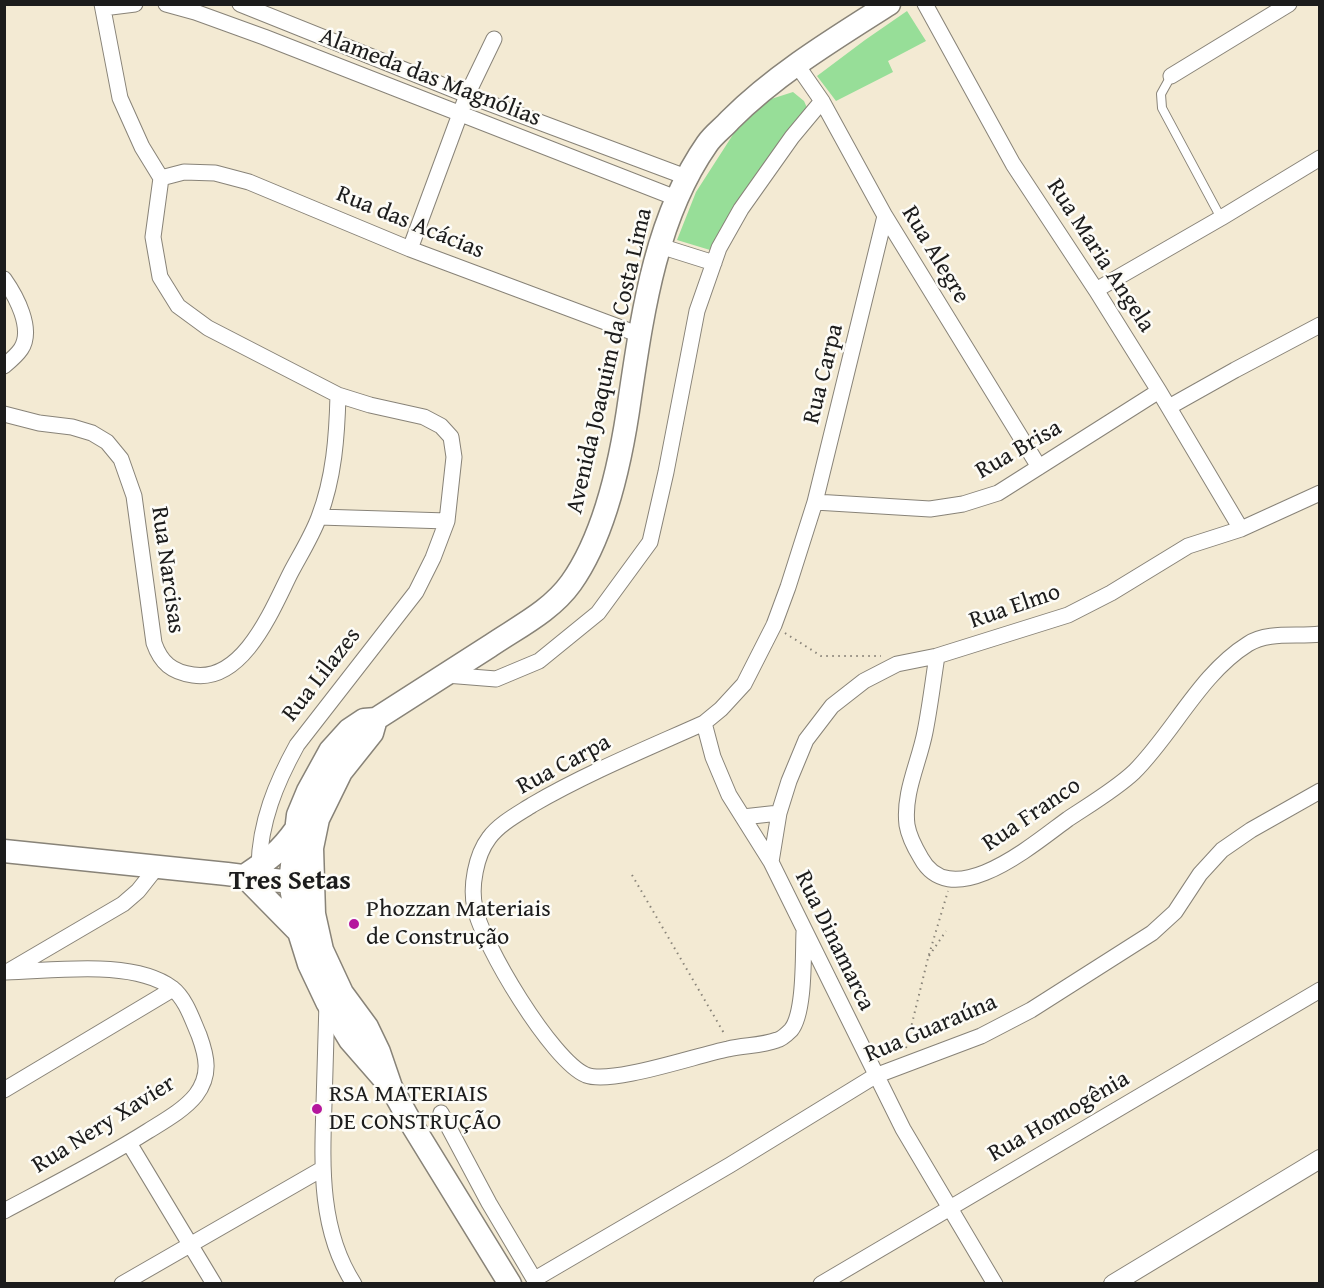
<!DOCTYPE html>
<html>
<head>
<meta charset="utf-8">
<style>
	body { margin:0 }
	#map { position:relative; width:1324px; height:1288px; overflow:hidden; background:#f3ead3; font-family:"Gentium Book Plus",serif }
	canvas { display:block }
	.frame { position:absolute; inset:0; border:6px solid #1c1c1c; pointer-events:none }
</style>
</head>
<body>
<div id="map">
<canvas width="1324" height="1288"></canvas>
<div class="frame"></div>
</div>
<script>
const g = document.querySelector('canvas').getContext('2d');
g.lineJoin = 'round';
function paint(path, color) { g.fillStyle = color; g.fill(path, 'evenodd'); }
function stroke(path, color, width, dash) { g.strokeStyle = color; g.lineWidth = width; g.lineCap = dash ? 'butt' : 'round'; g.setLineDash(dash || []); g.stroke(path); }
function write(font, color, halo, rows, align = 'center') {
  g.font = font + ' "Gentium Book Plus",serif'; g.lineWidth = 5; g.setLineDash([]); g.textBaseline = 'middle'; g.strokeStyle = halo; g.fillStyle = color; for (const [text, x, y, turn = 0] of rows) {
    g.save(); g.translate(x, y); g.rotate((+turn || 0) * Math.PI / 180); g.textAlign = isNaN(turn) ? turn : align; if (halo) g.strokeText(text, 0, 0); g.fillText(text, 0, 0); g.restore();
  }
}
const green = new Path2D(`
	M907 11 926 41 888 61 893 72 836 101 817 76 865 40Z
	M793 92 804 101 808 110 710 250 677 240 696 192 734 133 768 100Z`);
const path = new Path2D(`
	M785 633 821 656H881
	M632 875 725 1035
	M929 956 946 931
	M906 1048 928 958 948 891`);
const service = new Path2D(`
	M1171 76 1161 94 1162 108 1221 218`);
const minor = new Path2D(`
	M102 4 120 98 142 147 161 178
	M166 4 195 12 264 37 676 198
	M240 4 467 95 686 177
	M925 4 1013 164 1096 290 1159 391 1241 529
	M103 8 135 4
	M797 65 822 101 885 216 1039 467
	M1171 76 1289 4
	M161 178 153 237 160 277 178 306 208 328 338 395 370 405 424 417 441 426 451 437 454 457 447 521 433 558 416 592 297 745C276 783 260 822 259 866
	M161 178 184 172 215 173 249 182 410 249 640 335
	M660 246 714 263
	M410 249 467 95 494 39
	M4 279C16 296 34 329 21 349 17 355 10 361 4 366
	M1096 290 1221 218 1320 158
	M1169 407 1235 370 1320 325
	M4 414 39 423 72 427 92 433 107 442 121 459 134 496 154 643C161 663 172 672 193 675 243 683 272 610 290 574 300 555 312 536 319 517 334 478 337 436 338 395
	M815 502 930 509 963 504 998 493 1159 391
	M319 517 447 521
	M937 656C933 681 930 707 925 732 919 763 903 793 907 825 909 837 915 848 921 858 952 915 1036 842 1068 819 1089 805 1116 789 1134 772 1174 732 1200 674 1248 644 1268 631 1297 637 1320 634
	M446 675 496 679 539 661 598 613 650 542 666 472 697 311 719 248 741 209 792 137 822 101
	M704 723 713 757 729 795 771 862 903 1129 995 1284
	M743 817 779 813
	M771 862 779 813 789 781 806 740 832 706 864 681 897 664 937 656 1068 615 1111 593 1188 546 1241 529 1320 493
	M804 932C803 955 805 1013 791 1030 787 1034 782 1039 777 1040 761 1046 744 1045 728 1049 697 1055 612 1085 586 1075 552 1061 482 944 475 908 470 887 476 855 489 838 499 824 518 814 532 805 587 773 646 749 704 723L721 709 744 684 774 625 788 587 815 502 885 216
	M7 972 123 904 138 891 157 867
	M327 1002C326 1036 325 1070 324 1104 322 1165 319 1230 354 1284
	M4 1090 173 989
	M441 1113 489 1203 537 1284
	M129 1143 214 1284
	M4 1211C53 1185 102 1160 148 1131 164 1121 184 1110 196 1095 211 1075 207 1057 199 1035 192 1019 186 999 172 988 133 959 54 971 6 972
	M535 1279 730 1165 875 1076 981 1036 1031 1010 1152 933 1175 912 1200 874 1222 850 1251 830 1320 791
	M122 1284 322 1169
	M821 1284 1320 990`);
const tertiary = new Path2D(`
	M1113 1284 1320 1159`);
const primary = new Path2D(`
	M376 719 372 733 341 772 318 819 312 848 314 914 322 950 342 993 367 1027 379 1052 391 1087 411 1123 510 1284
	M4 851 227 874 290 882
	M244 876 299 932
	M244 876C268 860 279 853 296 829
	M391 1087 350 1040 327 1002 309 964 299 932 290 882 298 815 308 791 330 751 349 730 364 720 376 719C414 695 452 670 490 646 518 627 551 611 571 583 606 534 622 455 630 397 643 310 656 217 707 144 713 135 723 128 730 120 776 74 834 39 889 4`);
const markers = [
	[354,924,6,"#b5179e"],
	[317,1109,6,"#b5179e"]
];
const streetNames = [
	["Alameda das Magnólias",430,78,21],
	["Rua das Acácias",410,223,22],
	["Rua Alegre",935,255,59],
	["Rua Maria Angela",1100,256,57],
	["Avenida Joaquim da Costa Lima",610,361,-77],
	["Rua Carpa",824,374,-76],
	["Rua Brisa",1019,450,-30],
	["Rua Narcisas",167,570,82],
	["Rua Elmo",1015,607,-19],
	["Rua Lilazes",322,675,-52],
	["Rua Carpa",564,765,-28],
	["Rua Franco",1032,815,-34],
	["Rua Dinamarca",834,941,64],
	["Rua Guaraúna",931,1029,-23],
	["Rua Homogênia",1059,1117,-30],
	["Rua Nery Xavier",104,1125,-32]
];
const poiNames = [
	["Phozzan Materiais",366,910],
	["de Construção",366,938],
	["RSA MATERIAIS",329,1095],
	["DE CONSTRUÇÃO",329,1123]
];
const quarterNames = [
	["Tres Setas",290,882]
];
paint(green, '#97de98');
stroke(service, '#888378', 10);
stroke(minor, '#888378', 17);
stroke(tertiary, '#888378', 20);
stroke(primary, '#888378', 25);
stroke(path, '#888378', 2, [1.5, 4.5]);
stroke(service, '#fff', 8);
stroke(minor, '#fff', 15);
stroke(tertiary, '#fff', 18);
stroke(primary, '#fff', 22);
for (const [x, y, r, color] of markers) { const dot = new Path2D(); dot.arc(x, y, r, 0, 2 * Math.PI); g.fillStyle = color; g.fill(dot); stroke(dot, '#fdfcf7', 2); }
write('24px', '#1c1c1c', '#fdfcf7', streetNames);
write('24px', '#1c1c1c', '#fdfcf7', poiNames, 'left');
write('bold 27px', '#1c1c1c', '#fdfcf7', quarterNames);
</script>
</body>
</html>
